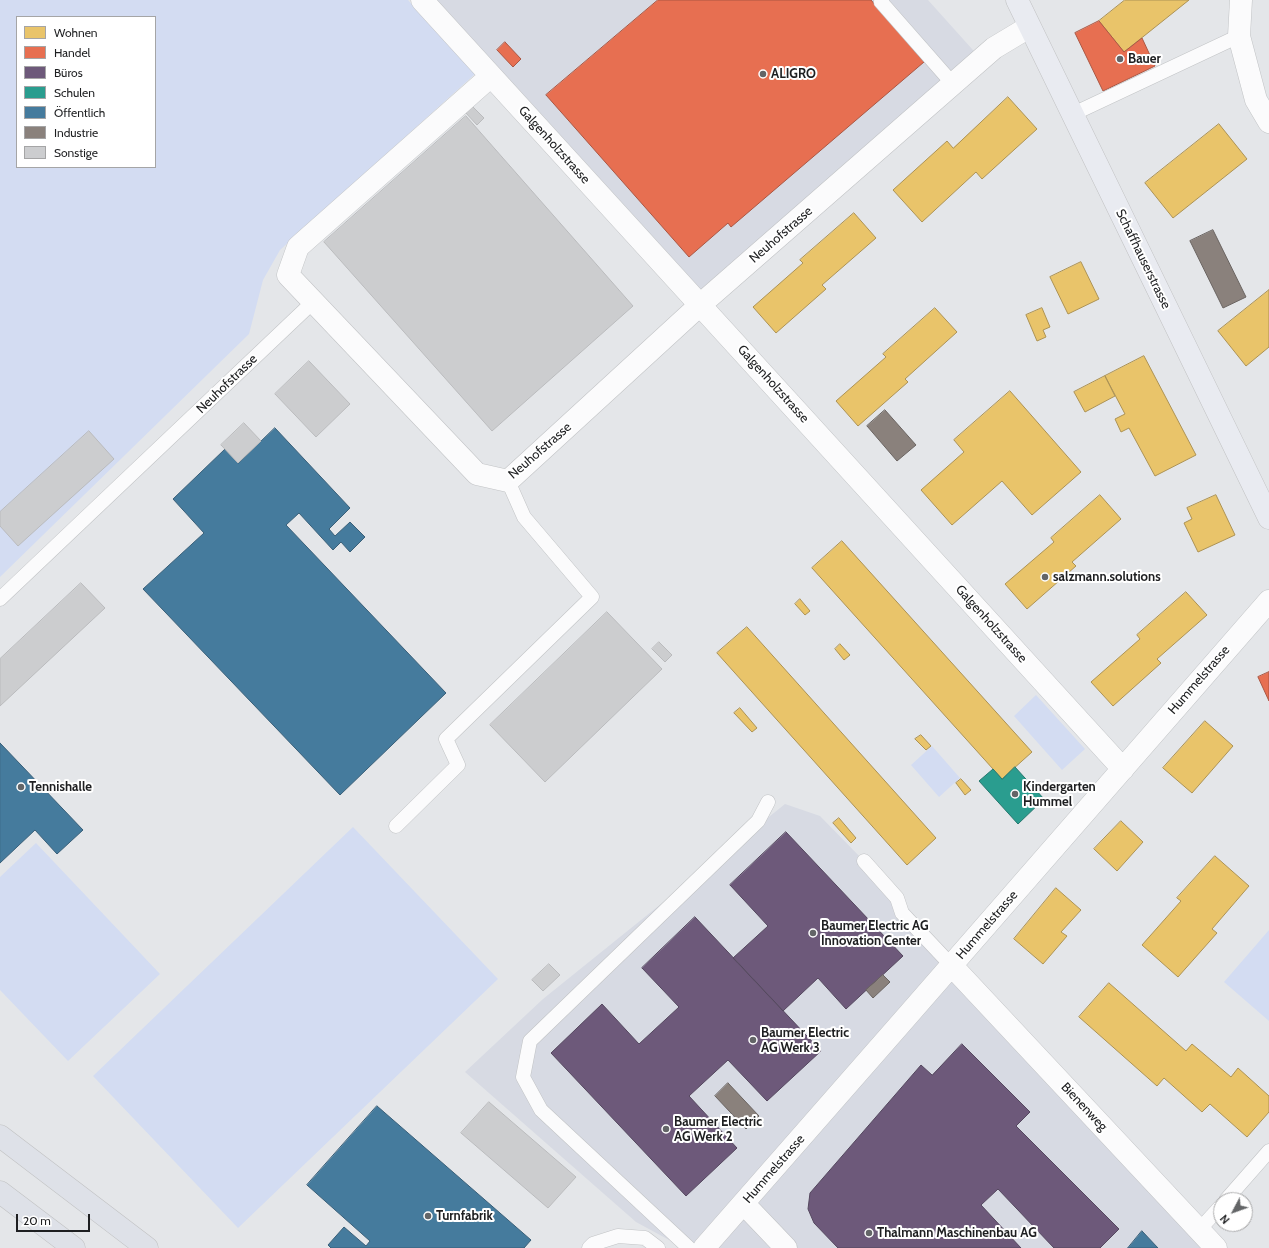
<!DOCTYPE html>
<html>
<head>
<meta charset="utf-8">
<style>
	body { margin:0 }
	#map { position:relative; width:1269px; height:1248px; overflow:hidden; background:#e4e6e9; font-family:Cabin,sans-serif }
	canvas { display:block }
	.legend { position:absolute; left:16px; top:16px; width:140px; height:152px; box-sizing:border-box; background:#fff; border:1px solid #a5a5a6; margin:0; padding:5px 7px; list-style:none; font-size:12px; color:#1e1f21 }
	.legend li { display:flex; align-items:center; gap:8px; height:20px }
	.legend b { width:20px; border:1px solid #a5a5a6 }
	.north { position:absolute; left:1213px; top:1192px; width:40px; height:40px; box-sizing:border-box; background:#fff; border:1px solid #a5a5a6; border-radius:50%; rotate:229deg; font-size:11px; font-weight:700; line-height:16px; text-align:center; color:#1e1f21 }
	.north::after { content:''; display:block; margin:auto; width:14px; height:18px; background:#636567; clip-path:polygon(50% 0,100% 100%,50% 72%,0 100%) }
	.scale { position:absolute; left:16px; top:1214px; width:74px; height:18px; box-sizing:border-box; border:2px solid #1e1f21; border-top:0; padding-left:5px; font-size:12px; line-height:14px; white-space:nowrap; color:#1e1f21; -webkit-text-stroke:3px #fff; paint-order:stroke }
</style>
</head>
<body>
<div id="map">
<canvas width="1269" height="1248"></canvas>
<ul class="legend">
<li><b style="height:11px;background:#e9c46a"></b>Wohnen</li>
<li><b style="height:11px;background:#e76f51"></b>Handel</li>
<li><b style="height:11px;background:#6d597a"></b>Büros</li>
<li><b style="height:11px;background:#2a9d8f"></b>Schulen</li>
<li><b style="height:11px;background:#457b9d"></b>Öffentlich</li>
<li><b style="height:11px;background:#8a817c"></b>Industrie</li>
<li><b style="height:11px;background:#cccdcf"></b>Sonstige</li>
</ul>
<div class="north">N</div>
<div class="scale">20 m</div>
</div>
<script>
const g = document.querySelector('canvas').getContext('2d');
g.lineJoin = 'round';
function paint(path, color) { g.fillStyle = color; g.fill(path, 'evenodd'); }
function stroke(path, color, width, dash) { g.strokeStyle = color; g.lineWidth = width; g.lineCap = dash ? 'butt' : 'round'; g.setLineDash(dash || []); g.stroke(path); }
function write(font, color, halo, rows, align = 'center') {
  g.font = font + ' Cabin,sans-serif'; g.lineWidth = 4; g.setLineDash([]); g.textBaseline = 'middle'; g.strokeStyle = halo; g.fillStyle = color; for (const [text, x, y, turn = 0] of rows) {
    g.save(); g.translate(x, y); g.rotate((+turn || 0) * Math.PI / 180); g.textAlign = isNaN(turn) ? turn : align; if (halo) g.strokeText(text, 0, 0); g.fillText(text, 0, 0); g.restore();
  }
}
const built = new Path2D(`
	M422 0H928L981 59 700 305Z
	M785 804 820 816 863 860 1216 1248H684L636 1222 465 1072 543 999Z`);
const green = new Path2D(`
	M0 0H408L475 74 280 250 263 280 249 334 0 577ZM17 17H155V167H17Z
	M1036 695 1085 749 1062 770 1014 716Z
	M932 746 960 778 939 797 911 765Z
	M353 827 498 979 238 1228 93 1076Z
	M36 843 160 974 68 1061 0 990V877Z
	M1269 930V1021L1224 982Z`);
const homes = new Path2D(`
	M1125 0H1189L1124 52 1099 21Z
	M1008 97 1037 129 982 179 976 172 922 222 893 190 947 141 953 148Z
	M1219 124 1247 159 1173 218 1145 183Z
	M854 213 876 238 822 285 826 289 776 333 753 307 803 263 800 260Z
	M1081 262 1099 299 1068 314 1050 277Z
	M1269 290V347L1246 366 1218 331Z
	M935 308 957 332 905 379 908 382 858 426 836 401 886 357 883 354Z
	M1042 308 1050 327 1043 330 1046 337 1037 341 1026 315Z
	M1144 356 1196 455 1155 476 1129 428 1121 432 1115 419 1125 414 1105 376Z
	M1105 376 1115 396 1085 412 1074 392Z
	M1010 391 1081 472 1032 515 1002 481 952 525 921 490 964 452 954 440Z
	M1100 495 1121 519 1072 562 1076 566 1027 609 1005 584 1054 542 1051 538Z
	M1216 495 1235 535 1198 552 1184 523 1192 519 1187 508Z
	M842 541 1032 752 1002 779 812 568Z
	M1186 592 1207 615 1157 659 1161 663 1113 706 1091 682 1140 639 1137 635Z
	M800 599 810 611 805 615 795 604Z
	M747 627 936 838 907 865 717 653Z
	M840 644 850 655 844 660 835 649Z
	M740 708 757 728 752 732 734 713Z
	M1205 721 1233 746 1192 793 1163 768Z
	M921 735 931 746 926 750 915 739Z
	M961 779 971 790 965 795 956 783Z
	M839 818 856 838 851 843 833 823Z
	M1121 821 1143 842 1117 871 1094 849Z
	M1215 856 1249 886 1212 929 1217 933 1178 977 1142 945 1181 901 1177 898Z
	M1056 888 1081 910 1061 932 1067 936 1043 964 1014 939Z
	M1109 983 1186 1051 1192 1044 1231 1077 1238 1068 1269 1096V1112L1247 1137 1210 1104 1202 1112 1164 1078 1157 1086 1079 1017Z`);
const shops = new Path2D(`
	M658 0H871L924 62 731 227 728 223 689 257 546 95Z
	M1099 21 1124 52 1142 38 1155 66 1103 91 1075 33Z
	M505 42 521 59 513 67 497 50Z
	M1269 672V701L1258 677Z`);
const offices = new Path2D(`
	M786 832 903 956 846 1009 818 978 783 1011 733 958 768 926 730 885Z
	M695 917 821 1051 767 1101 728 1060 689 1096 737 1148 686 1196 551 1053 602 1004 639 1044 679 1007 642 968Z
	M962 1044 1030 1112 1016 1126 1119 1229 1100 1248H1054L998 1189 981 1205 1021 1248H838L814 1223 808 1209 810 1193 921 1065 932 1075Z`);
const schools = new Path2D(`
	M1015 767 1044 799 1018 824 979 781 993 769 1002 779Z`);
const public = new Path2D(`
	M275 428 350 508 329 529 335 536 350 522 365 537 350 552 341 542 333 550 299 513 286 525 446 693 340 795 143 589 204 533 173 499 225 449 238 463Z
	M0 743 83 830 57 854 35 830 0 863Z
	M377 1106 531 1240 524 1248H331L328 1245 344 1227 366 1246 370 1241 307 1185Z
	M1142 1231 1158 1248H1128Z`);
const industry = new Path2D(`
	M1213 230 1246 297 1223 308 1190 241Z
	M885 410 916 445 897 461 867 426Z
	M883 975 890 982 873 998 866 990Z
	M728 1083 759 1116 746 1129 715 1096Z`);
const building = new Path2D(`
	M472 106 484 118 477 125 465 112Z
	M466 116 633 306 492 431 324 242Z
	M309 361 350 404 316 437 275 394Z
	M244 423 261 441 238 463 221 445Z
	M89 431 114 459 18 546 0 526V512Z
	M81 583 105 608 0 706V659Z
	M607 612 662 669 545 782 490 725Z
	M659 642 672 655 665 662 652 649Z
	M549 964 560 975 543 991 532 980Z
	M489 1102 576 1177 548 1208 461 1133Z`);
const service = new Path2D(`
	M882 0 881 2 953 84
	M1073 114 1239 36
	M0 599 313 302
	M396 826 458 765 446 739 592 597 524 517 508 481
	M864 861 897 898 902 913 952 966
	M1226 1200 1269 1151
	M1199 1230 1221 1206
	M589 1248 593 1244 618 1236 645 1238 658 1248
	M689 1248 541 1110 523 1077 530 1041 758 821 768 802`);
const minor = new Path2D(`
	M422 0 1123 769
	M1241 0 1239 36 1256 100 1269 122
	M491 76 298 247 288 275 477 474 508 481 700 305 994 48 1029 27
	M952 966 1216 1248
	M744 1204 786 1248
	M704 1248 909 1014 1269 601`);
const primary = new Path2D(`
	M1017 0 1269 518`);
const motorway = new Path2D(`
	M0 1136 147 1248
	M0 1192 74 1248`);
const markers = [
	[1120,59,4,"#636567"],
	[763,74,4,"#636567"],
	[1045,577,4,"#636567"],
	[21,787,4,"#636567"],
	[1015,794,4,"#636567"],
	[813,933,4,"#636567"],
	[753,1040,4,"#636567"],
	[666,1129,4,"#636567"],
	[428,1216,4,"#636567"],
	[869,1233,4,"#636567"]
];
const poiNames = [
	["Bauer",1128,59],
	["ALIGRO",771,74],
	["salzmann.solutions",1053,577],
	["Tennishalle",29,787],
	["Kindergarten",1023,787],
	["Hummel",1023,802],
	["Baumer Electric AG",821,926],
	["Innovation Center",821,941],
	["Baumer Electric",761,1033],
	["AG Werk 3",761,1048],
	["Baumer Electric",674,1122],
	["AG Werk 2",674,1137],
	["Turnfabrik",436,1216],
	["Thalmann Maschinenbau AG",877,1233]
];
const streetNames = [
	["Galgenholzstrasse",554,145,48],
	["Neuhofstrasse",781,235,-41],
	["Schaffhauserstrasse",1143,259,64],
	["Neuhofstrasse",227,384,-44],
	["Galgenholzstrasse",773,384,48],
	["Neuhofstrasse",540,451,-41],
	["Galgenholzstrasse",991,624,48],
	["Hummelstrasse",1199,680,-49],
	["Hummelstrasse",987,925,-49],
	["Bienenweg",1084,1107,47],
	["Hummelstrasse",774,1169,-49]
];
paint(built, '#d7dae3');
paint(green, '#d3dcf2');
paint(homes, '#e9c46a');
stroke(homes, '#ac9254', 1);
paint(shops, '#e76f51');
stroke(shops, '#ab5743', 1);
paint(offices, '#6d597a');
stroke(offices, '#55485f', 1);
paint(schools, '#2a9d8f');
stroke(schools, '#26776e', 1);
paint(public, '#457b9d');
stroke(public, '#395f78', 1);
paint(industry, '#8a817c');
stroke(industry, '#6a6461', 1);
paint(building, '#cccdcf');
stroke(building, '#babbbd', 1);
stroke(service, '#c1c3c5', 15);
stroke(minor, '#c1c3c5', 23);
stroke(primary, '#c0c1c2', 23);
stroke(motorway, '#c0c1c2', 23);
stroke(service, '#fbfbfc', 14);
stroke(minor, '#fbfbfc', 22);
stroke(primary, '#e9ebf1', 22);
stroke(motorway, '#dee1e8', 22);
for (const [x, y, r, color] of markers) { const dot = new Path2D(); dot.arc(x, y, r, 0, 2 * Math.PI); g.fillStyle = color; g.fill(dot); stroke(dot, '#fff', 1.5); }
write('bold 13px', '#1e1f21', '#fff', poiNames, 'left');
write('13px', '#1e1f21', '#fff', streetNames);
</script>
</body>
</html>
